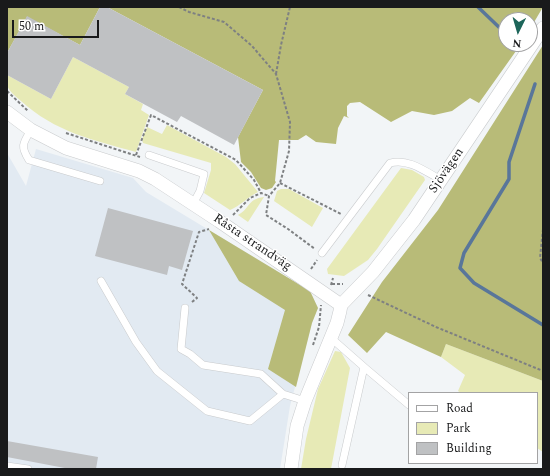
<!DOCTYPE html>
<html>
<head>
<meta charset="utf-8">
<style>
	body { margin:0 }
	#map { position:relative; width:550px; height:476px; overflow:hidden; background:#f2f5f7; font-family:Spectral,serif }
	canvas { display:block }
	.frame { position:absolute; inset:0; border:8px solid #191a1b; pointer-events:none }
	.legend { position:absolute; left:408px; top:392px; width:130px; height:72px; box-sizing:border-box; background:#fff; border:1px solid #a3a3a4; margin:0; padding:5px 7px; list-style:none; font-size:12px; color:#191a1b }
	.legend li { display:flex; align-items:center; gap:8px; height:20px }
	.legend b { width:20px; border:1px solid #a3a3a4 }
	.north { position:absolute; left:498px; top:12px; width:40px; height:40px; box-sizing:border-box; background:#fff; border:1px solid #a3a3a4; border-radius:50%; rotate:185deg; font-size:11px; font-weight:700; line-height:16px; text-align:center; color:#191a1b }
	.north::after { content:''; display:block; margin:auto; width:14px; height:18px; background:#1d655a; clip-path:polygon(50% 0,100% 100%,50% 72%,0 100%) }
	.scale { position:absolute; left:12px; top:20px; width:87px; height:18px; box-sizing:border-box; border:2px solid #191a1b; border-top:0; padding-left:5px; font-size:12px; line-height:14px; white-space:nowrap; color:#191a1b; -webkit-text-stroke:3px #fff; paint-order:stroke }
</style>
</head>
<body>
<div id="map">
<canvas width="550" height="476"></canvas>
<div class="frame"></div>
<ul class="legend">
<li><b style="height:5px;background:#fff"></b>Road</li>
<li><b style="height:11px;background:#e7eab6"></b>Park</li>
<li><b style="height:11px;background:#bfc1c3"></b>Building</li>
</ul>
<div class="north">N</div>
<div class="scale">50 m</div>
</div>
<script>
const g = document.querySelector('canvas').getContext('2d');
g.lineJoin = 'round';
function paint(path, color) { g.fillStyle = color; g.fill(path, 'evenodd'); }
function stroke(path, color, width, dash) { g.strokeStyle = color; g.lineWidth = width; g.lineCap = dash ? 'butt' : 'round'; g.setLineDash(dash || []); g.stroke(path); }
function write(font, color, halo, rows, align = 'center') {
  g.font = font + ' Spectral,serif'; g.lineWidth = 3; g.setLineDash([]); g.textBaseline = 'middle'; g.strokeStyle = halo; g.fillStyle = color; for (const [text, x, y, turn = 0] of rows) {
    g.save(); g.translate(x, y); g.rotate((+turn || 0) * Math.PI / 180); g.textAlign = isNaN(turn) ? turn : align; if (halo) g.strokeText(text, 0, 0); g.fillText(text, 0, 0); g.restore();
  }
}
const built = new Path2D(`
	M36 149 133 178 146 192 310 291 318 308 312 323 290 406 280 469H7V153L26 186Z`);
const green = new Path2D(`
	M73 57 129 87 125 94 143 104 141 110 149 115 136 152C93 140 55 132 21 101 16 97 8 90 7 85 6 82 7 78 7 75L51 99Z
	M167 125 226 157 235 164 258 192C248 197 240 206 230 210L204 193 211 170V163L143 143 142 139 147 127 162 134Z
	M401 168 412 170 424 177 425 180 377 249 368 260 344 276 328 274 327 269Z
	M281 189H289L323 208 312 227 274 201 277 191Z
	M264 197 248 222 238 215C250 209 247 199 264 197Z
	M446 344 543 381V452L537 448V393H461L458 391 465 375 441 357Z
	M335 351 341 352 350 368 331 469H301L306 439 318 389Z`);
const forest = new Path2D(`
	M7 7H100L80 45 27 17 7 53Z
	M107 7H543L530 29V20H506V44H521L479 103 470 98 452 111 434 115 412 111 391 122 360 102 350 103 347 106V116L349 118 344 116 338 128 336 144 316 142 306 135 298 140H279L275 181 276 182 272 188 266 190 261 188 251 172 241 162 238 137 263 90Z
	M543 45V381L446 344 441 357 386 332 367 353 348 335 382 282 438 210Z
	M209 230 310 291 318 308 312 323 296 387 268 369 285 310 239 281Z`);
const stream = new Path2D(`
	M478 7 505 33
	M535 84 509 162V179L464 253 460 268 474 283 543 325`);
const building = new Path2D(`
	M100 7H107L263 90 234 145 181 116 177 122 125 94 129 87 73 57 51 99 7 75V53L27 16 80 45Z
	M108 208 193 231 182 270 169 266 167 275 95 256Z
	M7 441 98 457 96 469H70L7 457Z`);
const path = new Path2D(`
	M179 7 189 12 224 22 252 46 276 74 290 122 289 151 280 183 269 196 266 215 288 229 315 249
	M276 74 281 45 290 7
	M7 91 28 111
	M66 133 140 157
	M136 155 151 115 236 160 254 180 261 193
	M280 183 341 214
	M233 215 250 198 261 193 269 196
	M543 229 540 258 543 263
	M311 269 317 260
	M332 284H343
	M331 285 333 278
	M368 295 436 327 543 371
	M192 302 197 298 182 284 199 232 209 229
	M313 345 319 327 321 305`);
const lane = new Path2D(`
	M31 130C23 143 20 146 29 160L100 181
	M149 155 204 174 200 191 193 204
	M322 253 390 163C408 158 425 171 441 180
	M101 281 136 342 157 371 207 411 250 421 283 394
	M185 308 181 349 190 354 203 365 261 374 283 394 305 401
	M331 338 364 367 342 465
	M364 367 409 405
	M7 466 28 469`);
const street = new Path2D(`
	M7 112 31 130 66 148 139 171 155 179 219 221 341 305 340 311 337 323 305 401 297 426 291 469
	M341 305 373 272 414 220 543 28`);
const streetNames = [
	["Sjövägen",447,171,-56],
	["Råsta strandväg",252,243,34]
];
paint(built, '#e2eaf2');
paint(green, '#e7eab6');
paint(forest, '#b8bb78');
stroke(stream, '#59769a', 3.5);
paint(building, '#bfc1c3');
stroke(lane, '#c9cbcd', 8);
stroke(street, '#c9cbcd', 14);
stroke(path, '#7e8082', 2, [3, 2]);
stroke(lane, '#fff', 7);
stroke(street, '#fff', 13);
write('13px', '#191a1b', '#fff', streetNames);
</script>
</body>
</html>
